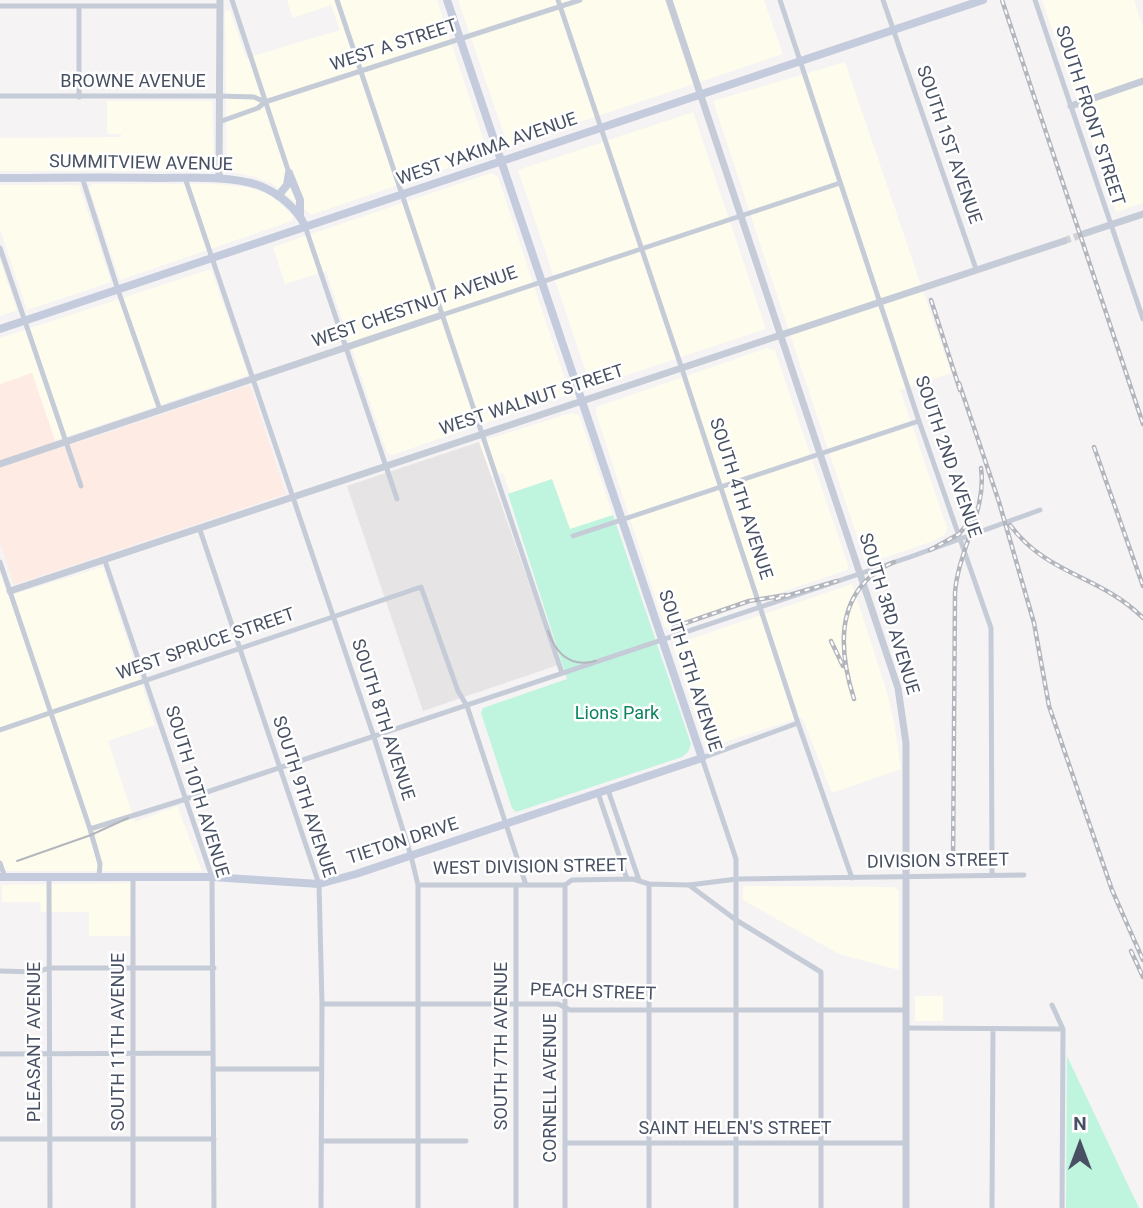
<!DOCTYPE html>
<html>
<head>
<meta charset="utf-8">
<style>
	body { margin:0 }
	#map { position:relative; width:1143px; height:1208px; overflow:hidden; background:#f5f3f3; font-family:Roboto,sans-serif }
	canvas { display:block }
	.north { position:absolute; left:1045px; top:1110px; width:70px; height:70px; -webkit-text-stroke:5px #fff; paint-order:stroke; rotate:0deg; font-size:19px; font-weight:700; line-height:28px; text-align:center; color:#485163 }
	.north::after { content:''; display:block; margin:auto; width:24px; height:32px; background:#485163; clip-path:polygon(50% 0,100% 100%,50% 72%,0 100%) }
</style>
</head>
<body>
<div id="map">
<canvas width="1143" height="1208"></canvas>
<div class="north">N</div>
</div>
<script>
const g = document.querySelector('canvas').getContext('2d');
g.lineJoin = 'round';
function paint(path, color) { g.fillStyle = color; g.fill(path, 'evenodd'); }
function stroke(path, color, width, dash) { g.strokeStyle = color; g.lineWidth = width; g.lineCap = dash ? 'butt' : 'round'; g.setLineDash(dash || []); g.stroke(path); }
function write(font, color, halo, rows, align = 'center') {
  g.font = font + ' Roboto,sans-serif'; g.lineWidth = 5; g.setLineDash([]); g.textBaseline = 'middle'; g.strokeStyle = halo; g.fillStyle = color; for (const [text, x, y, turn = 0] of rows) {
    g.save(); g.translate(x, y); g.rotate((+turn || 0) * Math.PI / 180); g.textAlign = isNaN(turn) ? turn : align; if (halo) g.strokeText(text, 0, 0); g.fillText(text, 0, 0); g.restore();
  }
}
const commercial = new Path2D(`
	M287 0H437L488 154 311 215 273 184 252 176 227 171 225 11 230 10 246 58 340 30 331 5 293 18Z
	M458 0H764L783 54 508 146Z
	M1042 0H1134L1143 27V203L1116 212Z
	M845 62 951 373 900 390 947 528 946 533 936 540 866 564 713 101Z
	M107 101H212L214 171H0V138L121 137V134H107Z
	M693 112 766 329 591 387 518 170Z
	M491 173 498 177 567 386 564 396 392 455 387 453 326 271 285 284 273 247Z
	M93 184H216L247 187 272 196 293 216 292 221 120 280 89 188Z
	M0 185H79L111 282 27 310 0 229Z
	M0 261 17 310 0 316Z
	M211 269 248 375 54 441 32 373 0 384V338Z
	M767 348 775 351 848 565 847 570 670 630 665 627 596 413V407Z
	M571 413 579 415 613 515 570 529 552 479 510 493 503 473 492 476 479 442Z
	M103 567 155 725 108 741 135 822 177 806 202 871H0V573L8 596Z
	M852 584 887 692 894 721 901 769 832 793 802 717 706 748 673 645Z
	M135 883 136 936H89V912H41L40 902H2V885Z
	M743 886 895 887 899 892V970L839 954 743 900Z
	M915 996H943V1021H915Z`);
const education = new Path2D(`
	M479 442 558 665 423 711 347 486Z`);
const medical = new Path2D(`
	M32 373 58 449 250 385 286 494 14 585 0 542V384Z`);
const green = new Path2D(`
	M552 479 570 529 613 515 691 744 688 752 682 757 516 812 512 808 481 713 483 708 567 679 508 494Z
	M1067 1056 1139 1208H1066Z`);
const tertiaryTunnel = new Path2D(`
	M1064 241 1083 234`);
const minor = new Path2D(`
	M232 0 289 173
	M337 0 562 673
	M558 0 682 369 798 723 852 878
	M780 0 919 421 991 628 992 874
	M883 0 976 269
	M1035 0 1143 319
	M0 6H220
	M79 6V97
	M0 96H219L254 97 265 102
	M219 122 258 108 265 102 580 0
	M82 177 118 290 160 410
	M185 178 374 737 411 856 418 885V1208
	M305 226 397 499
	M0 248 81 486
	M442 315 840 183
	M200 530 319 884 322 1004 321 1208
	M573 536 919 421
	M105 561 212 877 214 1208
	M0 562 90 829 100 864 99 877
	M0 730 421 587 458 691 467 706 526 885
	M608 790 639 880
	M598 793 627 879
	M90 829 186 799 910 557 1040 510
	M0 863 5 877
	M133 876V1208
	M49 877 50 1208
	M418 885H565L572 880 633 879 649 884 689 885 737 879 1024 875
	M689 885 736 920 821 972V1208
	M0 971 37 972 49 968H214
	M322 1004H558L570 1010H906
	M1052 1005 1063 1029 1062 1208
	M906 1028 1063 1029
	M0 1054 213 1053
	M213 1069H321
	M0 1139H214
	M321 1141H466
	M565 1143H906
	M516 1208V885
	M565 1208V885
	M649 1208V884
	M736 1208V859L702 758 798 723
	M992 1208 993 1029`);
const tertiary = new Path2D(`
	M669 0 898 688 906 743V1208
	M1071 106 1143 81
	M219 179 220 0
	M1083 234 1143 214
	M0 464 442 315
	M10 591 1064 241`);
const secondary = new Path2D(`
	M289 173 300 200V214
	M0 178C52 178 104 177 156 178 189 178 226 175 258 185 277 192 297 208 305 226
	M278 196 287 185 289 173
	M0 329 983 0
	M0 877H212L319 884 356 874 702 758 447 0`);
const tram = new Path2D(`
	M548 631C556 654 570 668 596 661
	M17 861 91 835 128 818`);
const rail = new Path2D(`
	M1002 0 1143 424
	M931 300 960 390
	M959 383 999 502 1034 623 1049 706 1112 890 1143 960
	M1094 447 1143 586
	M1010 525C1048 576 1100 575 1143 618
	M930 550 959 534 969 522
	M776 599 837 581
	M674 627 749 601 786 595
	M831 641 843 666
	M854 699C837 645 836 588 894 562
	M953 866 955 593C958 550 987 511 981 468
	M1131 951 1143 977`);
const streetNames = [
	["WEST A STREET",394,46,-18],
	["BROWNE AVENUE",133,82],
	["SOUTH FRONT STREET",1089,116,72],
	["SOUTH 1ST AVENUE",948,145,71],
	["WEST YAKIMA AVENUE",487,150,-19],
	["SUMMITVIEW AVENUE",141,164,1],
	["WEST CHESTNUT AVENUE",415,308,-19],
	["WEST WALNUT STREET",532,401,-18],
	["SOUTH 2ND AVENUE",947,457,71],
	["SOUTH 4TH AVENUE",740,499,72],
	["SOUTH 3RD AVENUE",888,614,73],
	["WEST SPRUCE STREET",206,645,-19],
	["SOUTH 5TH AVENUE",689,671,72],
	["SOUTH 8TH AVENUE",382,720,72],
	["SOUTH 10TH AVENUE",196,792,73],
	["SOUTH 9TH AVENUE",303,797,72],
	["TIETON DRIVE",403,842,-18],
	["DIVISION STREET",938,862,-1],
	["WEST DIVISION STREET",530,868,-1],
	["PEACH STREET",593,993,2],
	["PLEASANT AVENUE",35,1042,-90],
	["SOUTH 11TH AVENUE",119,1042,-90],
	["SOUTH 7TH AVENUE",502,1046,-90],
	["CORNELL AVENUE",551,1088,-90],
	["SAINT HELEN'S STREET",735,1129]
];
const parkNames = [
	["Lions Park",617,714]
];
paint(commercial, '#fefded');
paint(education, '#e6e4e5');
paint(medical, '#feebe4');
paint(green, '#bff5de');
stroke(tertiaryTunnel, '#d2d3d6', 7, [7, 3.5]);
stroke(minor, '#c5ccd8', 5);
stroke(tertiary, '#c5ccd8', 7);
stroke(secondary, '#c4cbdd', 8);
stroke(tram, '#b4b6be', 2);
stroke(rail, '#b4b6be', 4.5);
stroke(rail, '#fff', 2, [5]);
write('18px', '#485163', '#fff', streetNames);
write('18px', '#0d835f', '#fff', parkNames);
</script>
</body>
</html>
